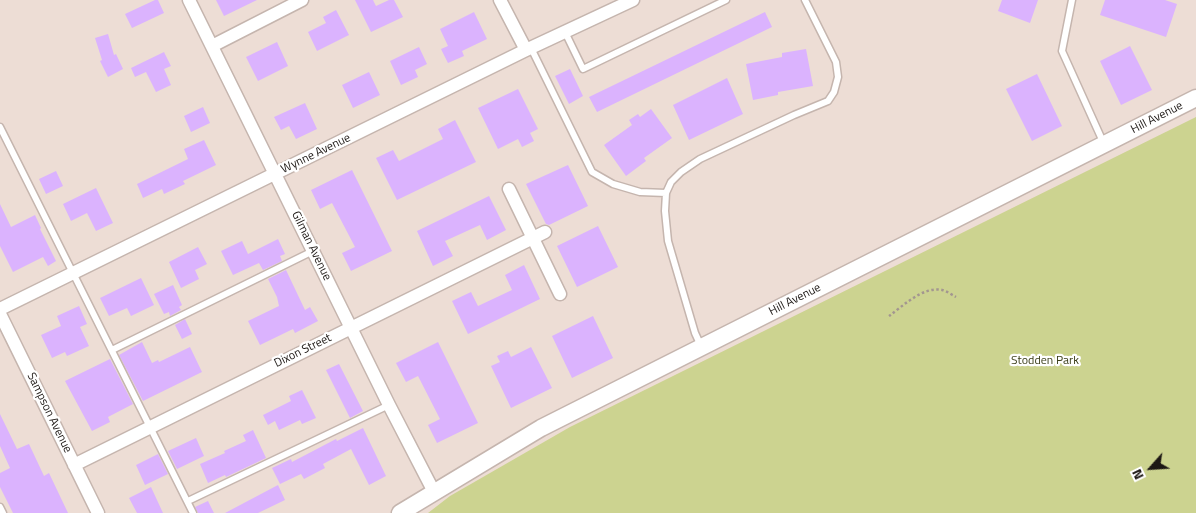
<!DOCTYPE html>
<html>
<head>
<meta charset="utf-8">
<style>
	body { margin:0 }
	#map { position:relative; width:1196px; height:513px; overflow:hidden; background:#edddd5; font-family:"Titillium Web",sans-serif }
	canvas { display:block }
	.north { position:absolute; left:1126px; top:443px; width:50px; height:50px; -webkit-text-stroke:4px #fff; paint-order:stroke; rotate:244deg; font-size:14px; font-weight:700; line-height:20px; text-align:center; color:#1c1714 }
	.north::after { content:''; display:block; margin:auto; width:18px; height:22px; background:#1c1714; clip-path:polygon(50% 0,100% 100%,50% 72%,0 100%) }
</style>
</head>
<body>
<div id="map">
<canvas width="1196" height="513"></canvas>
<div class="north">N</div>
</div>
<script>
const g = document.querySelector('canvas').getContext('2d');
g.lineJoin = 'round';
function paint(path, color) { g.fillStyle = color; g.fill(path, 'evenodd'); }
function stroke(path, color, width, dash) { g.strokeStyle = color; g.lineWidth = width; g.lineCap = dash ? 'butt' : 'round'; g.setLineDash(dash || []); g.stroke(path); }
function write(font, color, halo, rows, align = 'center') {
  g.font = font + ' "Titillium Web",sans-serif'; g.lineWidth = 4.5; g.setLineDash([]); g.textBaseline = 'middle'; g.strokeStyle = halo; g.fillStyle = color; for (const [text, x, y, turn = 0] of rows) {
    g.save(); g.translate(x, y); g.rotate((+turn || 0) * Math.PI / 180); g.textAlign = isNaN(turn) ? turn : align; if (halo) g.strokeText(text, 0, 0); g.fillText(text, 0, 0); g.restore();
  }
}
const green = new Path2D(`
	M1196 117V513H428L450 496 570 427Z`);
const building = new Path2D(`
	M155 0H158L164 13 132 28 125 14Z
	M216 0H257L224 16Z
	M355 0H373L376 6 389 0H394L403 17 371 32Z
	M1002 0H1038L1030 23 998 11Z
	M1105 0H1165L1177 4 1166 37 1100 15Z
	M336 10 349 35 317 51 308 32 326 23 323 17Z
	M474 12 487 39 462 51 464 56 448 63 441 49 448 46 440 29Z
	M765 12 772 27 597 112 589 97Z
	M108 34 114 55 116 54 123 69 108 77 100 61 102 60 95 38Z
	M277 42 288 66 258 81 246 57Z
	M1130 46 1152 90 1121 105 1100 61Z
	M419 47 427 64 415 70 418 77 401 85 390 61Z
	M806 49 813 86 778 92V95L753 100 746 64 782 57V53Z
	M164 52 171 66 164 69 171 85 156 92 146 72 135 77 131 68Z
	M570 69 583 96 569 104 555 76Z
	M369 72 380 95 353 108 342 85Z
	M1037 74 1062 126 1032 141 1006 89Z
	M727 78 743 114 689 140 673 105Z
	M518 89 538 129 530 133 534 141 522 147 518 139 498 149 478 108Z
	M305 103 317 129 296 139 289 126 281 130 274 117Z
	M203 107 210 123 191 132 184 116Z
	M651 109 672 138 644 158 646 161 626 176 604 145 632 125 629 120 638 114 640 117Z
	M455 120 476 162 397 200 376 158 393 150 399 161 443 139 438 129Z
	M204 140 216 165 183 181 185 184 164 194 162 189 143 198 137 184 188 159 184 149Z
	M568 165 588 206 549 225 546 224 526 184Z
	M352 170 392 251 351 271 342 253 355 247 332 203 320 209 311 190Z
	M56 171 63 186 46 194 39 179Z
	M96 188 113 223 96 231 87 213 71 221 63 204Z
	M489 196 506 230 487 240 480 225 445 241 453 256 433 266 417 231Z
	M0 204 11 227 35 215 41 228 40 229 56 261 48 266 43 257 13 272 0 246Z
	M598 226 618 267 577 287 557 246Z
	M278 239 285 254 280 256 282 261 263 270 259 263 233 275 221 251 242 241 248 254Z
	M198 247 207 264 195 270 199 279 181 288 169 262Z
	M524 265 540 299 468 334 452 301 471 292 478 306 512 290 505 275Z
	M286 270 305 310 310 307 318 321 295 333 293 329 260 345 248 321 279 306 277 297 268 279Z
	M141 278 154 305 131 316 127 308 109 316 100 298Z
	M173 285 182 305 179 307 181 310 170 316 169 312 164 314 154 294Z
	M79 306 87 324 80 327 89 346 67 356 65 352 52 358 41 335 61 326 57 316Z
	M593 316 613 358 572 378 552 336Z
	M185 319 192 334 182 339 175 325Z
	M142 342 152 363 158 360 159 362 190 347 202 372 143 401 119 355Z
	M438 342 478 423 437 443 428 425 440 419 418 376 406 382 396 363Z
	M531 347 552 388 511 408 491 366 500 362 497 356 508 351 511 357Z
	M110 359 133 404 108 417 110 422 92 431 65 381Z
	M339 364 363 411 350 418 326 370Z
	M302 390 316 418 302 424 300 420 279 430 275 421 268 425 263 415 291 401 289 396Z
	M0 414 17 449 29 444 44 476 49 473 68 513H13L0 487V473L10 468 0 446Z
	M363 428 386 476 369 485 351 449 323 464 325 468 304 479 301 474 280 484 272 468 291 459 292 462 336 439 337 441Z
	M253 430 266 458 226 477 225 475 208 483 200 464 225 453 224 451 246 441 243 435Z
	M196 438 204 456 177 469 168 451Z
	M158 454 168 474 145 485 136 465Z
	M278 485 285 500 258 513H225Z
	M151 487 163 513H137L129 498Z
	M208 501 214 513H198L195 507Z`);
const path = new Path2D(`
	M889 316C903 306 923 286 942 290 947 291 952 295 956 297`);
const service = new Path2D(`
	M1072 0 1062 51 1104 144
	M565 32 583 69 726 0
	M531 48 592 172 613 184 640 192 666 193 671 182 681 172 700 159 794 115 828 101 834 92 838 77 836 62 805 0
	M0 127 193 513
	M666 193 665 211 668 241 695 333 701 346
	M112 350 313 251
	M188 501 389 405
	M0 507 3 513`);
const minor = new Path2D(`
	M189 0 389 405 434 492
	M500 0 526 50
	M212 46 302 0
	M509 189 560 294
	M0 309 526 50 633 0
	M0 314 98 513
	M74 465 545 232`);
const tertiary = new Path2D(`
	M400 513 541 428 1196 98`);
const streetNames = [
	["Hill Avenue",1157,118,-27],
	["Wynne Avenue",316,154,-26],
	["Gilman Avenue",311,246,64],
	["Hill Avenue",795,300,-27],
	["Dixon Street",303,351,-26],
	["Sampson Avenue",49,413,64]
];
const parkNames = [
	["Stodden Park",1045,361]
];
paint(green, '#ccd390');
paint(building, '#dbb3fe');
stroke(service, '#c5b5ae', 9);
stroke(minor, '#c5b5ae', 15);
stroke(tertiary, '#c5b5ae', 19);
stroke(path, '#a39690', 2.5, [2.5, 2.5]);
stroke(service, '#fff', 6);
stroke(minor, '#fff', 12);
stroke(tertiary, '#fff', 16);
write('12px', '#1c1714', '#fff', streetNames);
write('12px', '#393c17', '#fff', parkNames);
</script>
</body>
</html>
